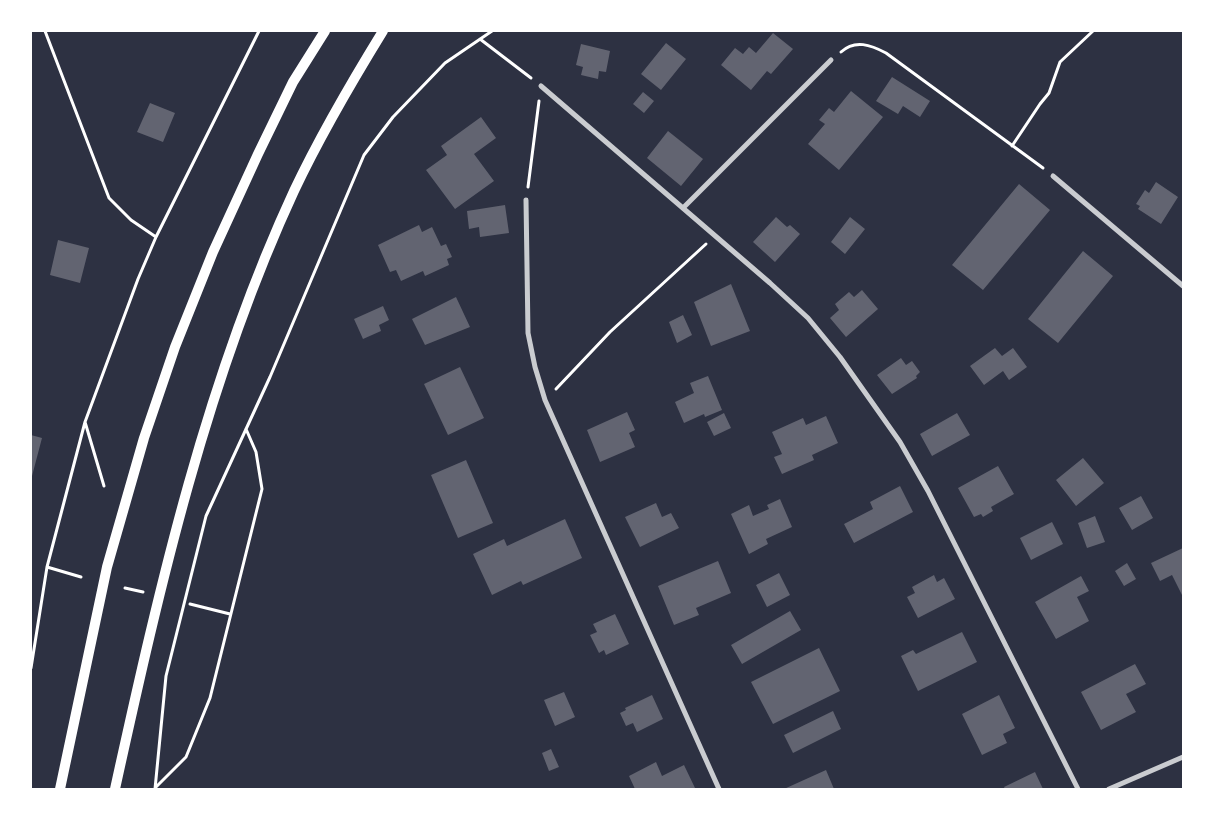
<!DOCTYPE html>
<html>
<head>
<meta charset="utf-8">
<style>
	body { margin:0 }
	#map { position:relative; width:1214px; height:820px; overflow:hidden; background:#2d3142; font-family:Karla,sans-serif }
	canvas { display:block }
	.frame { position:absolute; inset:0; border:32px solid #fff; pointer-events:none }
</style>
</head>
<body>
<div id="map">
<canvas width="1214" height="820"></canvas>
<div class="frame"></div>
</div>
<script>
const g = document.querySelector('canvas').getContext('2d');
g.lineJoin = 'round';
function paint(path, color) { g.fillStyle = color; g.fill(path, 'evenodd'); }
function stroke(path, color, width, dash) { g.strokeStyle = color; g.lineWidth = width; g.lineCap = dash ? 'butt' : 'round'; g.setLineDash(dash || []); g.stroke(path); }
const building = new Path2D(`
	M773 33 793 49 771 74 767 71 751 90 721 65 735 48 743 54 749 47 756 53Z
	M666 43 686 59 661 90 641 74Z
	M581 44 610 51 606 72 599 71 598 79 581 75 583 67 576 65Z
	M892 77 930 101 920 117 903 106 898 114 876 101Z
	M851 91 883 117 839 170 808 144 825 124 819 120 829 108 834 112Z
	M643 92 654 101 644 113 633 104Z
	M150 103 175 113 163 142 137 132Z
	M481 117 496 138 474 154 494 181 455 209 426 170 447 155 441 146Z
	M668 131 703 159 681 186 647 158Z
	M1156 182 1178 197 1161 224 1138 209 1140 206 1136 204 1145 190 1149 193Z
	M1019 184 1050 210 983 290 952 265Z
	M505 205 509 233 480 237 479 227 469 229 467 211Z
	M776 217 787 227 790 225 800 234 775 262 753 242Z
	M850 217 865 229 845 254 831 242Z
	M419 225 422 232 432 227 441 246 446 244 452 257 447 259 449 265 425 276 423 271 401 281 396 270 390 272 378 245Z
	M58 240 89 248 80 283 50 275Z
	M1083 251 1113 276 1058 343 1028 319Z
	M731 284 750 331 711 346 694 302Z
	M862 290 878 309 846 337 830 318 839 310 835 304 849 292 854 297Z
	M456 297 470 327 425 345 412 319Z
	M383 306 389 320 379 325 381 331 363 339 354 319Z
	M683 315 692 335 677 343 669 322Z
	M995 348 1002 356 1013 348 1027 367 1009 380 1003 371 984 385 970 366Z
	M901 358 906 365 912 361 920 372 916 376 917 378 892 394 877 375Z
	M460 367 484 418 448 435 424 384Z
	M708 376 722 410 705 417 704 414 684 423 675 402 694 393 690 383Z
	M627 412 635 430 629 433 635 447 600 462 587 430Z
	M724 413 731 428 714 436 707 422Z
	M957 413 970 435 932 456 920 434Z
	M826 416 838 443 812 455 814 460 782 474 774 457 782 454 772 432 803 418 806 425Z
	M31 435 42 438 32 476H31Z
	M1083 458 1104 483 1076 506 1056 480Z
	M466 460 493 523 458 538 431 475Z
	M998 466 1014 494 991 507 993 511 983 517 981 514 974 517 958 488Z
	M900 486 913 512 854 543 844 524 873 509 870 502Z
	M1141 496 1153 518 1132 530 1119 508Z
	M780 499 792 527 766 539 768 544 749 554 731 514 749 505 753 516 769 509 767 505Z
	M656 503 662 517 671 513 679 528 640 547 625 517Z
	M1095 516 1105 542 1087 548 1078 523Z
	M565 519 582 558 523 585 521 581 492 595 473 554 504 539 507 546Z
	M1052 522 1063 544 1031 560 1020 538Z
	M1183 548V597L1172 575 1160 581 1151 563Z
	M718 561 731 593 696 608 699 615 674 625 658 586Z
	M1127 563 1136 579 1124 586 1115 571Z
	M779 573 790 595 767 607 756 585Z
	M934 575 937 582 944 578 955 599 918 618 907 597 915 593 912 587Z
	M1081 576 1089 591 1077 597 1089 621 1056 639 1035 602Z
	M790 611 801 630 742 664 731 645Z
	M615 614 629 644 606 655 604 650 599 653 590 635 597 632 593 624Z
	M962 632 977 662 918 691 901 656 913 650 916 654Z
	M819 648 840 691 773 724 751 682Z
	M1135 664 1146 684 1126 694 1136 712 1101 730 1081 692Z
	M564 692 575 717 555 726 544 700Z
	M652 695 663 719 637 732 633 723 626 726 620 713 626 710 625 708Z
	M999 695 1015 728 1003 734 1007 743 982 755 962 714Z
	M833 711 841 729 793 753 784 735Z
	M551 749 559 767 549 771 542 753Z
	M656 762 662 776 684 765 695 788 635 789 629 776Z
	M826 770 834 789H784Z
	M1035 772 1043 789H1005L1004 787Z`);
const path = new Path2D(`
	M45 31 109 198 131 220 156 237
	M480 39 531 78
	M841 52C855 39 871 45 886 53L1043 168
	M1012 146 1040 104 1049 93 1060 62 1093 31
	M528 187 539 101
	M556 389 610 332 706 244
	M85 422 104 486
	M47 567 81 577
	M125 588 143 592
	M190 604 230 614
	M31 668 47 567 85 422 138 279 156 237 259 31
	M156 787 186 757 210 698 262 489 256 452 246 429
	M155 789 166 676 206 516 270 377 364 155 393 117 445 63 492 31`);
const minor = new Path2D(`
	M541 86 770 283 808 318 840 357 900 442 928 491 1078 789
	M1053 176 1183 286
	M526 200 528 333 535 367 545 400 719 789
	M683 208 831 60
	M1109 789 1183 757`);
const secondary = new Path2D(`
	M60 789 107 567 144 438 175 347 213 252 258 154 293 82 325 31
	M115 789C160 585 206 381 294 191 320 136 351 83 383 31`);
paint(building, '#626471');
stroke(path, '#fff', 3);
stroke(minor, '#caccd0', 5);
stroke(secondary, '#fff', 10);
</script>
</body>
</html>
